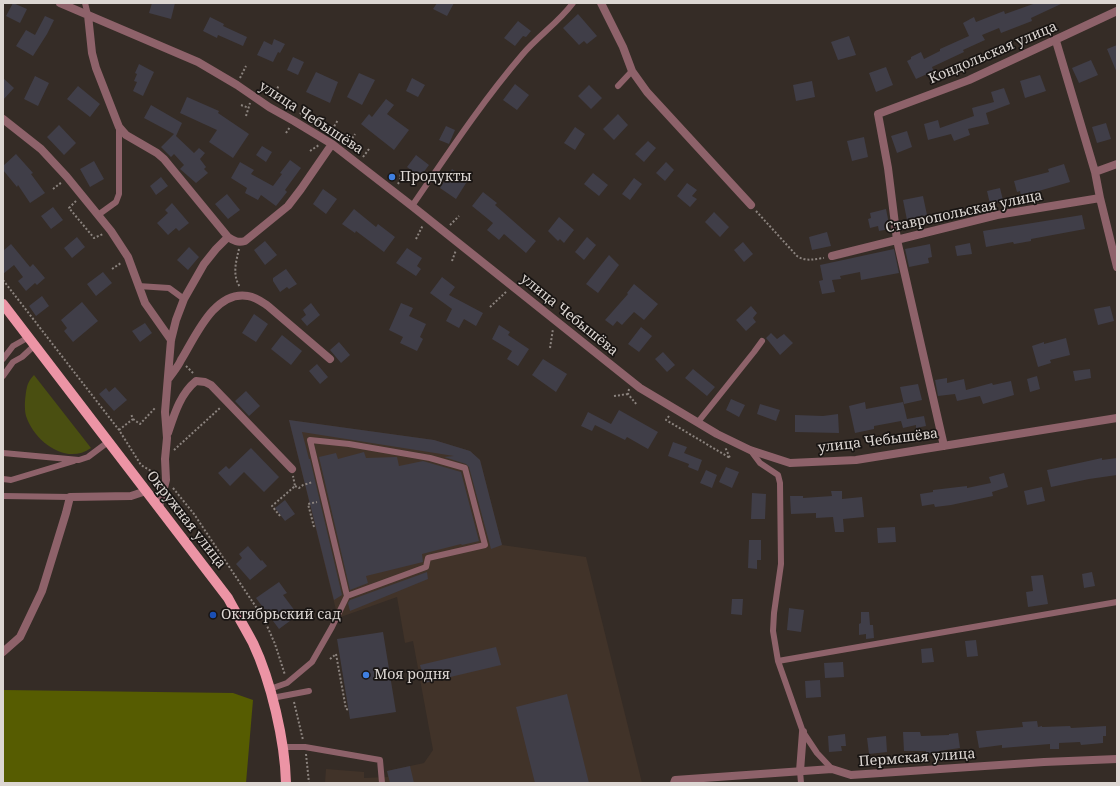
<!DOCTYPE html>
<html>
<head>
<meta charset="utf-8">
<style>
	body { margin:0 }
	#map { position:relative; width:1120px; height:786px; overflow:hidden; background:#352c26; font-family:"Noto Serif",serif }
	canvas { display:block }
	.frame { position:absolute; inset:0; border:4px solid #dcd6d2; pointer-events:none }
</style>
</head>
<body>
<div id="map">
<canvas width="1120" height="786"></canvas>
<div class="frame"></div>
</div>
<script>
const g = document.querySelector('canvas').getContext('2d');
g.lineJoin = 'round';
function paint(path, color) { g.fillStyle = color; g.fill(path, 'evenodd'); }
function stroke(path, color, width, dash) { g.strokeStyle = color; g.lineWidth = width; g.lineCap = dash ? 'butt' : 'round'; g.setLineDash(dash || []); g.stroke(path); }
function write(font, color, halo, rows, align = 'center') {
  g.font = font + ' "Noto Serif",serif'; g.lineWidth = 3.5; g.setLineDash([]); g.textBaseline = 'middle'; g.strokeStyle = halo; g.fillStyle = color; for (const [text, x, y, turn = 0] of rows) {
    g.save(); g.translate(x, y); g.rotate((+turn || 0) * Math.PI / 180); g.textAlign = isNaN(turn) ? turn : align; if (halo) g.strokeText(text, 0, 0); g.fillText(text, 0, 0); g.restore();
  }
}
const built = new Path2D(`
	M289 420 434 440 470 451 480 460 502 545 586 557 642 783H325L326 769 364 772V778L388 777 387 771 424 763 433 750 413 641 405 643 397 597 338 618Z`);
const green = new Path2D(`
	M34 375 91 448C66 466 34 441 26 416 24 408 25 399 26 392 27 385 29 380 34 375Z`);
const forest = new Path2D(`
	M3 690 233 693 253 700 246 783H3Z`);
const building = new Path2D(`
	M13 3 27 9 20 23 6 16Z
	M152 3H175L171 19 149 13Z
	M437 3H454L447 16 433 9Z
	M1036 3H1063L1031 18 1032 21 1001 33 999 28 982 35 985 40 963 50 964 52 932 67 935 74 928 77 927 74 916 79 907 61 911 59V57L921 52 924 59 940 51V49L969 36 963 23 974 17 976 22 1004 11 1005 14Z
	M578 14 597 36 587 44 584 41 579 45 563 28Z
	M45 16 54 20 47 34 33 56 16 46 26 30 35 35Z
	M210 17 224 24 223 26 247 37 243 46 218 35 217 38 203 31Z
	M518 21 531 31 526 37 523 36 515 46 504 38Z
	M849 36 856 55 838 60 831 42Z
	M274 39 285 44 280 53 278 52 273 62 257 55 264 41 272 45Z
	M1117 45V73L1107 49Z
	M293 57 304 62 298 75 287 70Z
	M1091 60 1098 75 1079 83 1072 68Z
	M139 64 154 72 143 96 133 91 137 82 134 81 137 74 135 73Z
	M886 67 893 85 876 92 869 73Z
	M316 72 338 82 330 103 306 92Z
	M359 73 375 80 362 105 347 97Z
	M1040 75 1046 91 1025 98 1020 81Z
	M35 76 49 83 38 106 24 99Z
	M3 78 14 88 3 100Z
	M412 78 425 85 418 97 406 91Z
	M812 81 815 97 796 101 793 85Z
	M515 84 529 95 517 110 503 100Z
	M589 85 602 98 591 109 578 96Z
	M78 86 100 104 90 117 67 99Z
	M1004 88 1010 104 986 113 989 124 968 129 970 135 954 141 951 134 928 140 924 124 938 120 940 128 974 116 972 108 994 102 991 92Z
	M187 97 219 111 218 113 249 134 233 158 209 142 217 130 180 113Z
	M386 99 394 105 387 114 409 130 394 150 361 124 369 114 372 117Z
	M151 105 182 123 176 136 194 153 199 148 205 153 200 159 206 167 204 169 208 173 196 183 180 169 184 165 174 154 171 157 161 147 174 134 144 118Z
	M618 114 628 125 614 140 603 129Z
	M1106 123 1111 139 1097 143 1092 127Z
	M59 125 76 143 64 155 47 137Z
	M446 126 455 130 449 144 439 140Z
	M575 127 585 134 575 150 564 143Z
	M907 131 912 147 897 153 891 136Z
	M864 137 868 157 852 161 847 141Z
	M648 141 656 148 644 162 635 154Z
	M262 146 272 152 266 162 256 155Z
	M16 154 33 173 31 174 45 193 30 203 18 185 17 187 3 170V166Z
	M416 155 429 165 420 177 407 167Z
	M290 160 301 168 285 190 287 192 276 206 261 195 258 200 245 193 247 188 231 178 240 162 254 170 251 174 273 186 282 174 280 173Z
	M94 161 104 179 90 187 80 169Z
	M666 162 674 170 665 181 656 173Z
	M1064 164 1070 182 1021 196 1020 191 1017 192 1014 181 1049 172 1048 169Z
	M452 169 468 180 456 199 440 188Z
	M593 173 608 185 599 196 584 184Z
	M161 177 168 186 156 195 150 186Z
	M634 178 642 184 630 200 622 194Z
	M687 183 697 190 692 196 697 199 690 207 677 196Z
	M1000 188 1003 200 990 204 987 191Z
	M323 189 337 199 326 214 313 204Z
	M483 192 497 203 495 205 536 241 526 253 504 234 499 240 487 230 493 223 472 206Z
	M227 194 240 210 228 219 215 204Z
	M923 196 927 215 907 220 903 200Z
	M172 203 189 223 179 231 176 228 168 235 157 223 168 213 165 210Z
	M53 207 63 220 51 229 41 216Z
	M354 209 376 227 378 224 395 237 384 252 356 231 355 233 342 224Z
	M886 209 890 229 879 231 878 226 870 228 868 219 871 218 870 213Z
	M714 212 729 227 720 237 705 222Z
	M1082 215 1085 229 1031 239V241L1014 244 1013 242 986 247 983 231Z
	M559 217 574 230 564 243 560 239 558 241 548 231Z
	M827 232 831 246 812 250 809 237Z
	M77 237 85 247 72 258 64 248Z
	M587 237 596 245 584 260 575 252Z
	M265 241 277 255 265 265 254 250Z
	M743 242 753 254 744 262 734 250Z
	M970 243 972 254 957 256 955 246Z
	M11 244 30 267 33 264 45 278 37 285 35 283 26 291 18 281 23 277 14 265 3 274V251Z
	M930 244 932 257 928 258 929 263 909 267 905 249Z
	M189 247 199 257 188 270 177 260Z
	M407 248 422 258 417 266 421 269 416 276 396 263Z
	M894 249 899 273 861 280 860 272 840 276 841 279 832 280 835 292 822 294 819 281 823 280 820 265Z
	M609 255 619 265 598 293 586 284Z
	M286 269 297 284 289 289 287 287 280 292 273 281V278Z
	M103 272 112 283 96 296 87 284Z
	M442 277 455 287 449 295 483 313 476 326 464 319 459 328 446 321 452 309 430 293Z
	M634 284 658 304 644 320 634 312 622 325 617 321 613 326 605 320 628 294 627 293Z
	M42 296 49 306 36 316 29 306Z
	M82 302 98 321 73 342 64 331 67 328 61 320Z
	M311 303 320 315 307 326 301 319 306 315 303 310Z
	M401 303 413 308 409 316 426 324 420 337 423 339 417 351 400 343 403 337 389 330Z
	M751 306 757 313 753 318 756 322 746 331 736 320Z
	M1110 306 1114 321 1098 325 1094 309Z
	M254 314 268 324 256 342 242 333Z
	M145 323 152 333 140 342 132 331Z
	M499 325 510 332 508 335 529 349 518 366 507 359 512 351 492 339Z
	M641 327 652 336 639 352 628 344Z
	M771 333 777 339 784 334 793 343 780 355 766 338Z
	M282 335 302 351 291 365 271 349Z
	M1066 338 1070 355 1050 360 1051 363 1038 367 1032 346 1044 342V344Z
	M339 342 350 355 341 363 330 350Z
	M663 352 675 365 667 372 655 359Z
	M543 359 567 374 556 392 532 375Z
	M317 364 328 377 320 384 309 371Z
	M693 369 715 387 707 396 685 378Z
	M1090 369 1091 378 1075 381 1073 371Z
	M1037 376 1040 389 1030 392 1027 379Z
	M947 378V383L964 379 966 390 992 383 993 385 1011 381 1014 395 983 404 980 396 957 401 955 394 938 396 935 380Z
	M918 384 922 400 904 404 900 387Z
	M115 387 127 400 114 411 99 394 106 388 109 392Z
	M246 391 260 406 249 416 235 401Z
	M731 399 745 405 739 417 726 410Z
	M865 402 866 409 903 402 907 419 924 416 926 426 916 428V425L903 428 901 421 874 426V429L855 433 849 406Z
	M760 404 780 410 776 421 757 414Z
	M619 410 658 432 648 449 627 437 625 440 595 425 592 431 581 426 588 412 611 424Z
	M838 414 839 433 795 432V415L823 416Z
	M289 420 434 440 470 451 480 460 502 545 491 549 469 467 466 464 444 457 454 456 302 432 309 459H310L342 595 334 600Z
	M673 442 687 447 684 453 702 460 698 471 688 467 689 464 668 456Z
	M251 448 279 477 264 492 244 472 230 486 218 473 226 466 229 469Z
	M364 452 366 458 397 457 399 466 423 461 461 472 479 541 462 545 461 544 422 554 423 562 366 576 368 583 350 590 319 457 336 453 338 459Z
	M1102 458V460L1117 458V475L1089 479 1051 487 1047 470Z
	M726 467 739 472 732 488 719 482Z
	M706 470 717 475 712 488 700 483Z
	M1004 473 1008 487 992 492 993 496 951 505 935 507 934 504 922 506 920 494 933 492V490L967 486V488L991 483 989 477Z
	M1042 487 1045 501 1027 505 1024 491Z
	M831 491H842V499L862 497 864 517 843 519 844 532H835L833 517 816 518V513L791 514 790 496H803V498L832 496Z
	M752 493 766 494 765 519H751Z
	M285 500 295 514 285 521 275 508Z
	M895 527 896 542 878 543 877 528Z
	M749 540H761V560H757V569L748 568Z
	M248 546 261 561 262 560 267 566 250 580 236 564 242 558 239 554Z
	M427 572 428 579 350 611 348 603 350 600Z
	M1092 572 1095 586 1084 588 1082 574Z
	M1043 575 1048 604 1028 607 1026 592 1033 591 1031 576Z
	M279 582 287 593 283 595 298 615 279 629 256 598Z
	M732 599H743L742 615 731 614Z
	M789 608 804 610 801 632 787 630Z
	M861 612H869L870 625H873L874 638 866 639V634L859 635V624L861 623Z
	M383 632 396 712 350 719 337 639Z
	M976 640 978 656 967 657 965 641Z
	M496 647 501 665 425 683 420 665Z
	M932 648 934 662 922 663 921 649Z
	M843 662 844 677 825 678 824 663Z
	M820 680 821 697 806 698 805 681Z
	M567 694 589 783H535L516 707Z
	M1037 721 1038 727 1042 726V727L1070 726 1071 728 1106 726V736H1103V743L1081 745 1080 742 1059 743V749H1050V744L1002 748V745L979 748 976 731 1023 727 1022 722Z
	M903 732H920L921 736 949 735V734L958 733 960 748 939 751V753L926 754V751H904Z
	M845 734 846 746H841L842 751 829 752 828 736Z
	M886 736 887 752 869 754 867 738Z
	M410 766 414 783H390L387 771Z`);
const path = new Path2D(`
	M240 78 246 66
	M272 99 279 85
	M241 105 249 108
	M300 114 308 105
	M246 116 250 103
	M286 133 290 127
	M330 133 338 120
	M348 145 355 134
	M310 151 319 145
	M363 157 369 149
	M398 184 400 180 401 172
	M53 189 62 182
	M76 201 69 208 94 238 103 234
	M756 211 797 256C806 262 814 259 824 258
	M450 225 459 216
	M416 239 423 225
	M239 249C236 262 232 275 240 287
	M452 261 456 250
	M112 269 121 263
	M3 280 119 430 141 465 158 475
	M490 307 507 291
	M550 348 553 329
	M186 366 193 373
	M629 389 628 394 637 405
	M614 396 628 394
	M669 416 666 420 730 458 725 447
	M133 419 140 424 156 407
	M119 430 133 419 131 414
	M174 450 221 407
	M295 486 299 488 303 485 313 482
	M173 488 194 514 264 619 275 644 285 675
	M280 516 272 506 295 486 293 476
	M314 527 308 504 317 502
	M336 654 346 709 349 710
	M330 659 336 654
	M294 702 303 740
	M306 754 309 783`);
const lane = new Path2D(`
	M85 3 88 15
	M618 86 632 71
	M412 206C447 155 481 103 522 55 538 36 558 23 573 3
	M98 215 116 202 119 194V127
	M138 286 169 288 184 299
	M3 359 13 346 29 337
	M3 376 13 362 22 357 35 345
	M698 422 754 352 762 341
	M751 451 760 463 778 475 780 483 781 564 774 613 773 631 778 661 803 732 817 753 832 769
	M3 453 79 460 88 457 108 442
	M3 479 11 480 74 461
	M3 496 70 497
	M778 661 1117 602
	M270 689 287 683 312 662 332 627 347 596 310 440 349 444 430 458 465 468 485 545 428 558 426 567 347 596
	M272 698 309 691
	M282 747H305L380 760 382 783
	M800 771 801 783`);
const street = new Path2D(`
	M60 3 198 62 237 85 269 107 294 121 332 144 412 206 640 388 717 434 750 450 790 463 856 460 1117 418
	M601 3 623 47 632 71 647 92 751 205
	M88 15 92 53 96 68 119 127 126 135 157 153 164 159 228 237C234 241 238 243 245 241L288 206 301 189 332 144
	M1056 41 1095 172
	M3 119 41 149 67 177 111 231 128 257 145 303 171 340
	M1100 198 1117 267
	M832 256 997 215 1100 198 1095 172 1117 164
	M169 378C173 372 178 367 181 360 195 338 214 290 248 296 256 297 262 302 268 306L330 359
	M168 433C174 415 180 394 196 381L205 382 211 385 292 469
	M944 446 897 240 888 168 878 114 969 80 1117 11
	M159 507 166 480 165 459 167 438 165 412 171 340 176 320 184 299 204 264 216 249 228 237
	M3 652 20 637 42 591 66 513 70 497 131 496 146 491
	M800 771 803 732
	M674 783 675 780 832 769 851 775 1044 762 1117 759`);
const primary = new Path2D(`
	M3 304 228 598C236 613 245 628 253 643 271 681 285 741 286 783`);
const markers = [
	[392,177,4,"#3f7fe0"],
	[213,615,4,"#1a4fb4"],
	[366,675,4,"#3f7fe0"]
];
const streetNames = [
	["Кондольская улица",993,53,-23],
	["улица Чебышёва",311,118,33],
	["Ставропольская улица",964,212,-12],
	["улица Чебышёва",569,315,39],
	["улица Чебышёва",878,441,-7],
	["Окружная улица",186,520,52],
	["Пермская улица",917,758,-4]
];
const poiNames = [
	["Продукты",400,177],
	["Октябрьский сад",221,615],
	["Моя родня",374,675]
];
paint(built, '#413329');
paint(green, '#4a4f11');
paint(forest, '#565c01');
paint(building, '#403e48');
stroke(path, '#8b837e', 2, [2, 2]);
stroke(lane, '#8e626a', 6);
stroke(street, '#8e626a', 8);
stroke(primary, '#ec94a5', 10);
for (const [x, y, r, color] of markers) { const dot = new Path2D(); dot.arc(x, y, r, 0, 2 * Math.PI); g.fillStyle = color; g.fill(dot); stroke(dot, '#191513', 1.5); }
write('14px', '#dcd6d2', '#191513', streetNames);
write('14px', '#dcd6d2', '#191513', poiNames, 'left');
</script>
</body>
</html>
